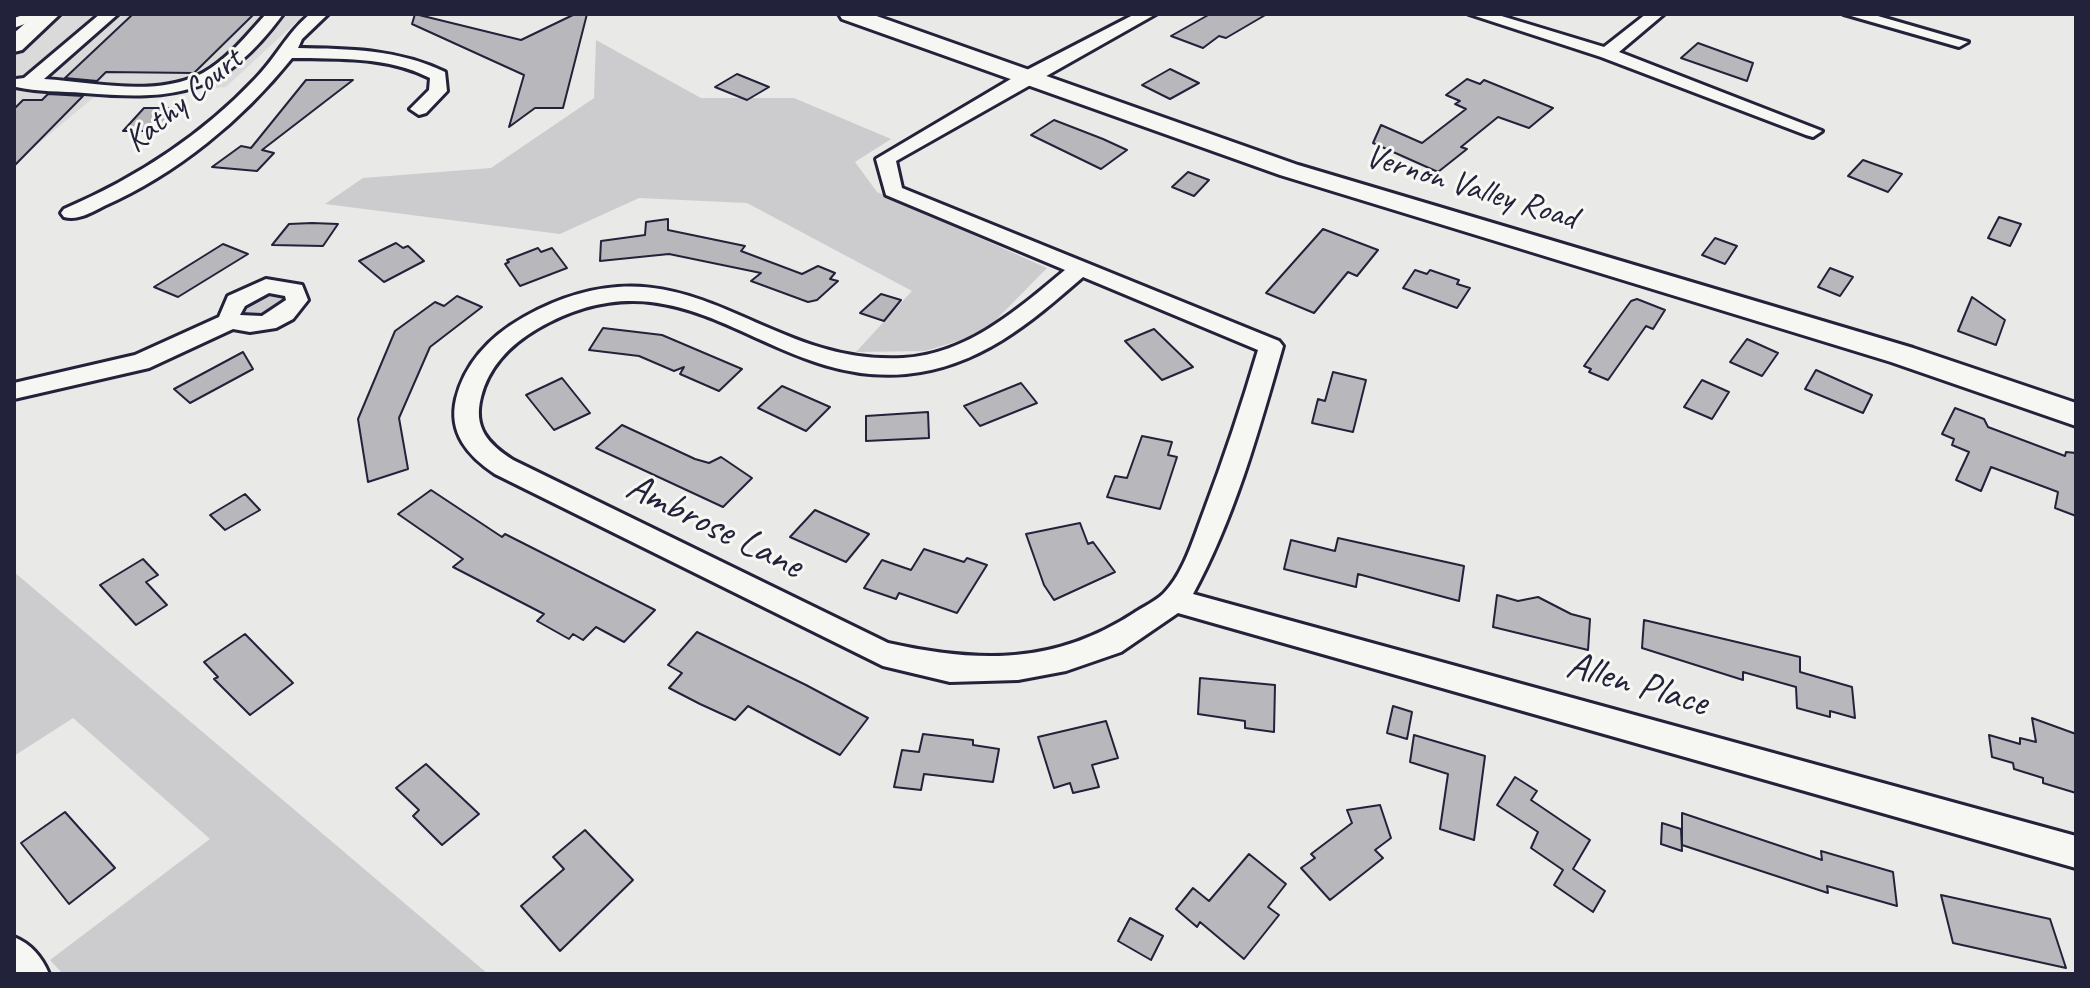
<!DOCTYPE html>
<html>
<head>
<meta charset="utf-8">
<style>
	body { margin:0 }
	#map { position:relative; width:2090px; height:988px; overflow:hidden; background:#e9e9e7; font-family:Caveat,sans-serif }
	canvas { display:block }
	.frame { position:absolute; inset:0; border:16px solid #22223b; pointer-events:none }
</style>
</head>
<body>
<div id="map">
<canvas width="2090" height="988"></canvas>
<div class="frame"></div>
</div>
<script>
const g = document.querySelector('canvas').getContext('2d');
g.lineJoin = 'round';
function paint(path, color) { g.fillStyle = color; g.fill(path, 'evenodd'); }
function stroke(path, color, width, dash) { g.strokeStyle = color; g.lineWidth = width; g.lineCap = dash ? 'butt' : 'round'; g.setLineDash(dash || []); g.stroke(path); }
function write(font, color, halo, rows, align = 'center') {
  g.font = font + ' Caveat,sans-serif'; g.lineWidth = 6; g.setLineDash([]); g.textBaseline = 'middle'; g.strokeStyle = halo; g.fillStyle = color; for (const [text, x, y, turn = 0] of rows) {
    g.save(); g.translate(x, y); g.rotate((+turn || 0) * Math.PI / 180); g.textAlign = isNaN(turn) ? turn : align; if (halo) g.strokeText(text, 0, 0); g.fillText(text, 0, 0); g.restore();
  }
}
const built = new Path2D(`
	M14 14H305L226 87 93 98 14 164Z`);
const green = new Path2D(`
	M596 40 701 98H794L891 139 855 162 877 192 1047 268 982 334 925 351 856 352 912 291 747 203 639 198 560 234 325 204 363 178 491 168 594 98Z
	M272 288 292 299 266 319 238 317 236 307Z
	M14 572 488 974H63L50 960 210 839 73 718 14 756Z`);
const building = new Path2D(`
	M133 14H254L194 73 106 72 97 81 65 78Z
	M415 14 521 40 575 14H587L563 108H535L509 127 524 75 412 24Z
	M1210 14H1267L1226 38 1219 36 1203 48 1171 36Z
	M1698 43 1753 63 1747 81 1681 58Z
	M1170 69 1199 83 1170 99 1142 85Z
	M737 74 769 87 747 100 715 87Z
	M1467 79 1480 84 1484 80 1553 108 1529 128 1498 117 1461 147 1467 149 1438 172 1373 143 1381 125 1422 143 1466 109 1455 104 1460 101 1446 95Z
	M306 80H353L262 150 274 153 257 171 212 167 241 146 251 148Z
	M48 94 83 96 14 166V109L23 100H42Z
	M144 108H181L160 131H123Z
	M1054 120 1103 139 1127 150 1101 169 1031 135Z
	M1863 160 1902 174 1888 192 1848 176Z
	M1188 172 1209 180 1194 196 1172 187Z
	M1999 217 2021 224 2010 246 1988 238Z
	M668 219V230L745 246 741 251 802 274 818 266 835 273 830 279 838 281 817 300 808 302 751 281 761 273 669 254 600 261 601 241 645 235 646 222Z
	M289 224 312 223 338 224 323 246 272 245Z
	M1323 229 1378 250 1357 276 1348 272 1314 313 1266 293Z
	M1715 238 1737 246 1725 264 1702 255Z
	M396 243 403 248 408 246 424 261 384 282 359 261Z
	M223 244 248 254 178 297 154 287Z
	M538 248 541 252 552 248 567 268 520 286 505 264 509 262 507 260Z
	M1830 268 1853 277 1840 296 1818 287Z
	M1415 270 1427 274 1430 270 1459 280 1457 284 1470 288 1457 308 1403 288Z
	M881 294 901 300 884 321 860 313Z
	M457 296 482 307 430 347 399 418 408 469 368 482 358 419 395 331 435 302 444 306Z
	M1972 297 2005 320 1996 345 1958 331Z
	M1637 299 1665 310 1653 329 1646 326 1608 380 1589 372 1591 369 1584 366 1631 301Z
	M603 328 662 335 742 369 719 391 680 374 684 367 674 371 639 356 589 350Z
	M1154 329 1193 367 1162 380 1125 341Z
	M1747 339 1778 353 1762 376 1730 362Z
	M243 352 253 369 190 403 174 389Z
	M1816 370 1872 395 1863 413 1805 389Z
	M1333 372 1366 380 1353 432 1312 423 1318 399 1325 401Z
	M562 378 590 413 554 430 526 395Z
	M1702 380 1729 392 1712 419 1684 407Z
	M1021 383 1037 403 980 426 964 406Z
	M782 386 830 407 806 431 758 408Z
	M1955 408 1984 419 1988 427 2065 456 2066 452 2076 453V516L2055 508 2058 492 1991 467 1981 491 1956 480 1969 452 1952 445 1954 439 1942 434Z
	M928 412 929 438 866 441V416Z
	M622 425 695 459 709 463 721 457 752 478 723 507 596 448Z
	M1142 436 1172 442 1168 455 1177 457 1160 509 1107 497 1115 476 1127 478Z
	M431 490 502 537 505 534 655 610 624 642 596 627 583 640 573 634 569 639 537 621 544 614 453 567 463 559 398 514Z
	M245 494 260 510 225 530 210 515Z
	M815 510 869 534 846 562 790 537Z
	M1080 523 1088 544 1093 542 1115 572 1054 600 1044 585 1026 534Z
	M1338 538 1464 566 1459 601 1358 574 1356 587 1284 569 1291 540 1335 551Z
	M924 549 964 562 967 558 987 565 957 613 899 593 896 599 864 588 882 560 911 570Z
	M143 559 158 575 146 582 167 605 136 625 100 585Z
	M1497 595 1518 601 1538 597 1571 614 1590 619 1588 650 1493 627Z
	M1644 620 1800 657V672L1852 687 1855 718 1830 711V717L1797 708 1796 687 1743 672V680L1642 648Z
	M697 632 806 685 868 718 840 755 748 706 735 720 700 704 669 688 682 673 668 665Z
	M245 634 293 683 250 715 214 679 218 677 204 662Z
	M1200 678 1275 685 1274 732 1245 728V721L1198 714Z
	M1393 706 1412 712 1407 739 1387 733Z
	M2032 718 2076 734V793L2043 783V778L2014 769 2013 763 1992 757 1989 735 2020 744V738L2036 742Z
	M1106 721 1118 758 1092 765 1099 787 1073 793 1070 783 1054 788 1038 737Z
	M923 734 973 740V745L999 749 993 782 924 774 921 790 894 787 902 750 919 752Z
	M1414 735 1485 756 1474 840 1440 829 1448 774 1410 762Z
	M426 764 479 814 442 845 413 816 419 810 396 788Z
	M1515 777 1537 791 1531 800 1590 840 1573 869 1605 891 1593 912 1554 885 1563 870 1531 848 1538 832 1497 805Z
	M1380 805 1391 838 1375 850 1383 858 1330 900 1301 868 1315 858 1311 854 1352 823 1347 810Z
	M65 812 115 868 69 904 21 843Z
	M1682 813 1822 860 1821 851 1893 872 1897 906 1827 886 1828 893 1682 845Z
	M1662 823 1681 829 1682 851 1661 844Z
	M585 830 633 880 560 951 521 906 564 869 553 857Z
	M1249 854 1286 884 1268 907 1279 915 1244 959 1200 922 1197 927 1176 909 1193 888 1209 901Z
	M1941 895 2050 919 2066 968 1953 943Z
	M1130 918 1163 936 1151 960 1118 941Z`);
const minor = new Path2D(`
	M26 14H51L14 28V18Z
	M100 14H118L44 79C94 82 157 98 203 73 228 59 247 35 266 14H283C224 94 179 101 84 93 61 91 37 92 16 87V79L24 78Z
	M310 14H328L302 39 298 48C349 49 398 49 445 72L447 91 426 113 419 115 410 109 429 90 430 78C387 56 339 59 292 58 242 120 177 174 104 206 92 212 78 221 64 217L61 213 64 209C136 178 201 136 255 79 276 58 287 33 310 14Z
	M1135 14H1156L896 161 902 188 1279 341 1283 346C1259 430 1235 517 1193 594L2076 836V868L1178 613 1121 652 1066 671 1018 680 950 682 883 666 495 474C468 456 448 433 456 399 465 362 492 335 524 317 687 227 756 366 903 358 968 354 1017 310 1065 270L886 195 876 159 1021 73ZM1083 277 1258 350C1242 404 1224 458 1204 511 1194 537 1184 573 1164 593 1156 601 1143 607 1134 613 1054 665 978 663 888 643L513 460C488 444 473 428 481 397 489 366 510 345 537 329 687 242 765 387 906 374 979 367 1030 323 1083 277Z
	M1469 14H1495L1604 47 1646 14H1664L1619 52 1822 131 1813 137 1806 135 1601 57Z
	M1844 14H1871L1968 42 1959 47Z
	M266 279 302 285 308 300 293 319 276 328 250 332 233 329 149 368 14 399V383L135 355 219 317 228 296ZM269 293 285 296 286 300 262 316 240 315 245 306Z
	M14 937C31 944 42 957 49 974H14Z`);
const major = new Path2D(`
	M36 14H60L22 50 14 52V33Z
	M839 14H871L1298 165 1913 348 2076 403V426L1891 362 1280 175 842 19Z`);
const farStreetnames = [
	["Kathy Court",184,101,-40],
	["Vernon Valley Road",1471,188,17]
];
const streetNames = [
	["Ambrose Lane",714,527,26],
	["Allen Place",1637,685,16]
];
paint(built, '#dadada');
paint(green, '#ccccce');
paint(building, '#b8b8bc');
stroke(building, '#22223b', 2);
stroke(minor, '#22223b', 6);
stroke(major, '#22223b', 6);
paint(minor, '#f6f6f2');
paint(major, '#f6f6f2');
write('34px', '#22223b', '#f6f6f2', farStreetnames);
write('40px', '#22223b', '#f6f6f2', streetNames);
</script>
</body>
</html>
